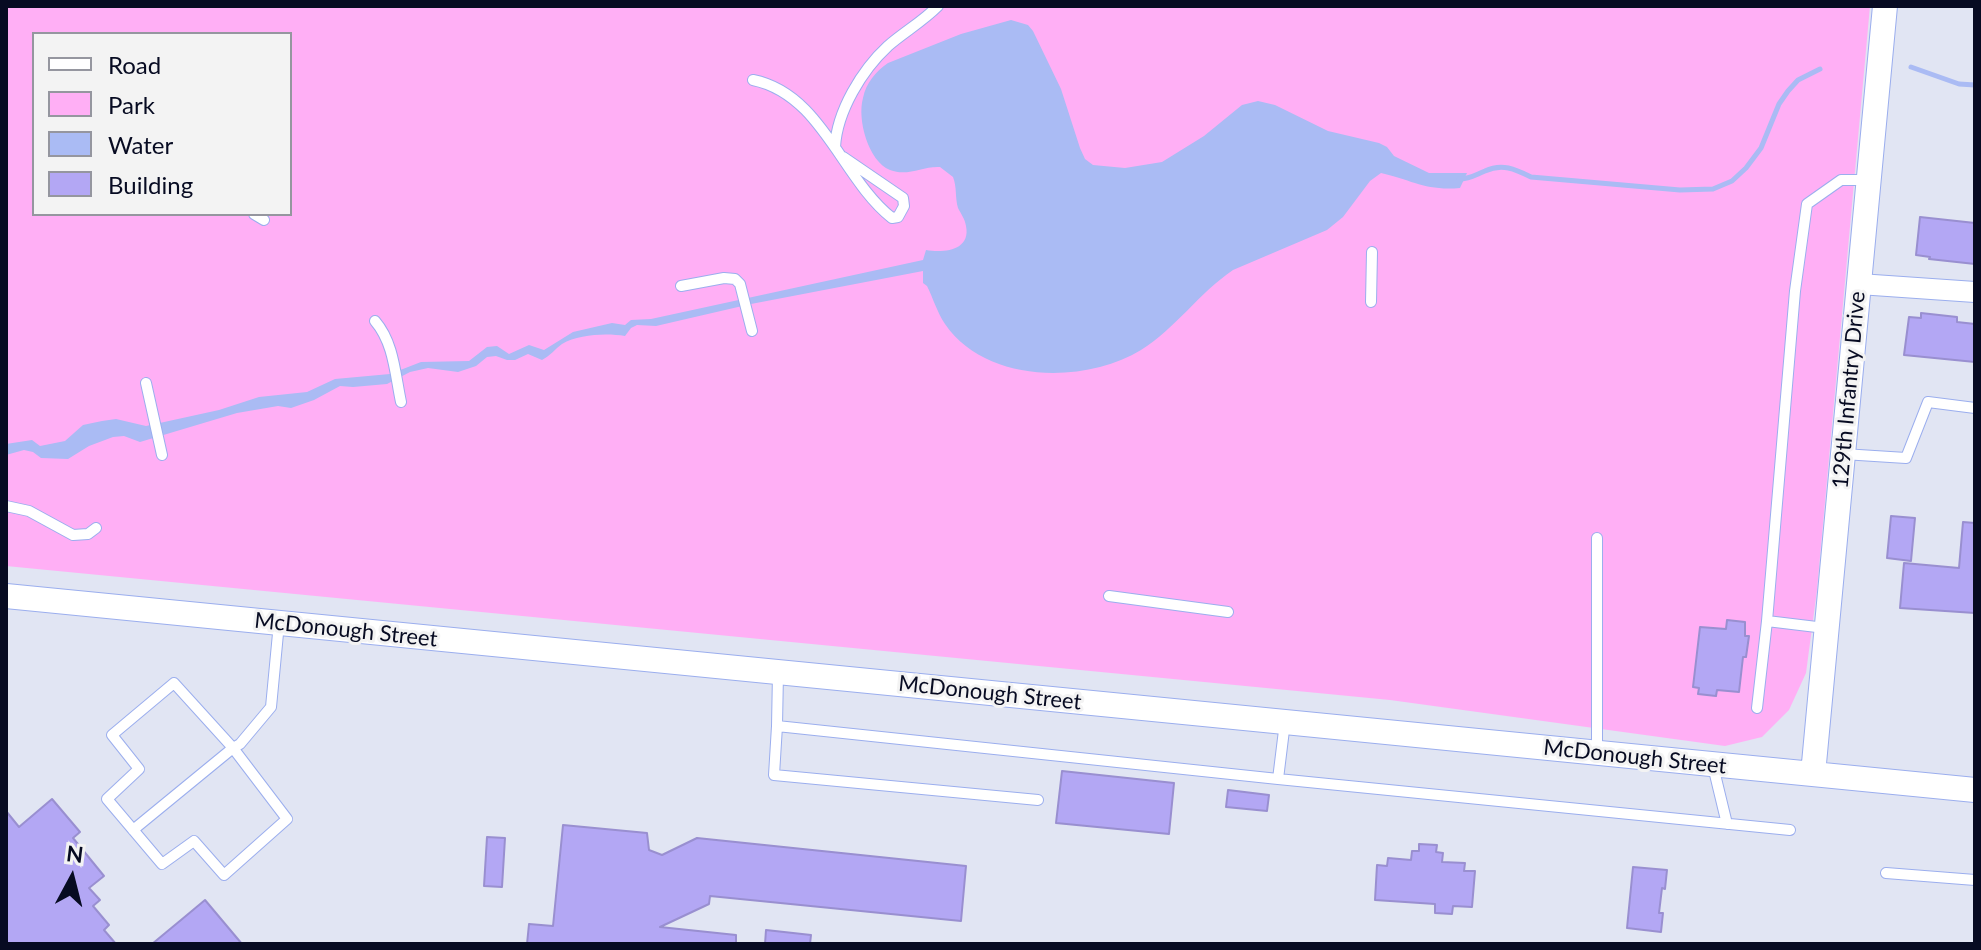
<!DOCTYPE html>
<html>
<head>
<meta charset="utf-8">
<style>
	body { margin:0 }
	#map { position:relative; width:1981px; height:950px; overflow:hidden; background:#e1e5f3; font-family:Lato,sans-serif }
	canvas { display:block }
	.frame { position:absolute; inset:0; border:8px solid #070b22; pointer-events:none }
	.legend { position:absolute; left:32px; top:32px; width:260px; height:184px; box-sizing:border-box; background:#f3f3f3; border:2px solid #95969f; margin:0; padding:10px 14px; list-style:none; font-size:24px; color:#070b22 }
	.legend li { display:flex; align-items:center; gap:16px; height:40px }
	.legend b { width:40px; border:2px solid #95969f }
	.north { position:absolute; left:32px; top:838px; width:80px; height:80px; -webkit-text-stroke:6px #f3f3f3; paint-order:stroke; rotate:7deg; font-size:22px; font-weight:700; line-height:32px; text-align:center; color:#070b22 }
	.north::after { content:''; display:block; margin:auto; width:28px; height:36px; background:#070b22; clip-path:polygon(50% 0,100% 100%,50% 72%,0 100%) }
</style>
</head>
<body>
<div id="map">
<canvas width="1981" height="950"></canvas>
<div class="frame"></div>
<ul class="legend">
<li><b style="height:10px;background:#fff"></b>Road</li>
<li><b style="height:22px;background:#ffaff5"></b>Park</li>
<li><b style="height:22px;background:#aabbf4"></b>Water</li>
<li><b style="height:22px;background:#b3a7f4"></b>Building</li>
</ul>
<div class="north">N</div>
</div>
<script>
const g = document.querySelector('canvas').getContext('2d');
g.lineJoin = 'round';
function paint(path, color) { g.fillStyle = color; g.fill(path, 'evenodd'); }
function stroke(path, color, width, dash) { g.strokeStyle = color; g.lineWidth = width; g.lineCap = dash ? 'butt' : 'round'; g.setLineDash(dash || []); g.stroke(path); }
function write(font, color, halo, rows, align = 'center') {
  g.font = font + ' Lato,sans-serif'; g.lineWidth = 6; g.setLineDash([]); g.textBaseline = 'middle'; g.strokeStyle = halo; g.fillStyle = color; for (const [text, x, y, turn = 0] of rows) {
    g.save(); g.translate(x, y); g.rotate((+turn || 0) * Math.PI / 180); g.textAlign = isNaN(turn) ? turn : align; if (halo) g.strokeText(text, 0, 0); g.fillText(text, 0, 0); g.restore();
  }
}
const green = new Path2D(`
	M6 6H1870L1817 590 1806 673 1789 710 1762 737 1725 746 1390 700 6 566ZM34 34H290V214H34Z`);
const water = new Path2D(`
	M1011 20 1028 25 1033 31 1061 89 1080 148 1085 159 1093 165 1125 168 1162 162 1204 136 1242 105 1258 101 1275 105 1328 131 1379 143 1387 147 1394 156 1429 173H1467L1460 188C1425 191 1412 180 1381 173L1370 181 1343 217 1327 230 1233 270C1199 293 1176 328 1141 350 1085 384 986 384 945 324 937 312 933 298 927 286L923 283V271L751 304 656 326 637 325 631 328 625 336C607 333 579 334 562 344 555 349 550 356 542 360L528 354 515 360H507L496 356 487 357 476 366 458 372 428 368 410 372 387 384 353 387 340 386 314 400 291 408 278 406 237 413 140 442 124 436 113 437 89 446 68 459 41 458 33 452 24 450 6 455V444L32 440 40 446 65 441 83 425 102 421 116 419 146 426 219 410 259 397 307 392 335 379 390 374 421 362 469 361 487 347 497 346 509 354 529 345 544 350 573 332 612 323 625 325 631 320 651 319 923 260 926 250C943 253 971 251 966 226 965 219 961 214 958 208 955 198 957 187 953 177L940 167C922 166 908 177 890 170 868 161 857 119 863 98 866 83 876 71 888 63L961 34Z`);
const stream = new Path2D(`
	M1911 67 1959 84 1975 85
	M1459 179C1470 179 1475 175 1485 171 1502 163 1515 169 1531 177L1680 190 1713 189 1732 181 1746 168 1761 148 1779 104 1788 91 1798 80 1820 69`);
const building = new Path2D(`
	M1920 217 1975 223V264L1929 259 1930 257 1916 255Z
	M1921 313 1957 317V322L1975 324V362L1904 355 1909 317 1921 318Z
	M1891 516 1915 518 1911 561 1887 558Z
	M1963 522 1975 523V613L1900 608 1904 563 1959 568Z
	M1727 620 1745 622V636H1749L1746 657H1743L1739 692 1717 690 1716 696 1698 694 1699 688 1693 687 1700 627 1726 629Z
	M1062 771 1174 783 1169 834 1056 823Z
	M1228 790 1269 795 1267 811 1226 807Z
	M52 799 80 832 73 838 104 876 89 888 100 900 93 906 109 925 104 930 116 944H6V811L19 827Z
	M563 825 647 833 649 850 662 855 697 838 966 866 961 921 710 896 709 904 660 927 736 935V944H527L529 924 553 926Z
	M487 837 505 838 502 887 484 886Z
	M1419 844 1437 845 1436 852 1443 853 1442 862 1465 863 1464 871H1475L1472 907 1453 906 1452 914 1435 913V904L1375 900 1377 865 1387 866 1388 858 1411 860 1412 851H1419Z
	M1633 867 1667 870 1665 889 1662 888 1659 913H1663L1661 932 1627 928Z
	M205 900 242 944H152L181 920Z
	M766 930 811 935 810 944H765Z`);
const service = new Path2D(`
	M753 80C822 94 842 179 892 218L898 217 904 206 903 198 843 157
	M835 147C837 111 862 70 888 46 904 32 922 22 938 6
	M254 214 264 220
	M681 286 724 278 735 279 740 284 752 331
	M1371 302 1372 252
	M375 321C394 343 395 374 401 402
	M146 383 162 455
	M1843 454 1906 458 1928 402 1975 408
	M6 506 29 511 73 535 88 534 96 528
	M1597 538V753
	M1109 596 1228 612
	M1767 621 1795 291 1807 204 1841 180H1869
	M778 673 777 726 1278 779 1285 722
	M1757 708 1767 621 1825 628
	M777 726 774 775 1038 800
	M1713 766 1727 824
	M1278 779 1790 830
	M133 830 233 748 287 819 224 875 194 841 162 864 107 799 139 769 112 735 174 683 233 748 240 744 271 707 279 623
	M1886 873 1975 880`);
const minor = new Path2D(`
	M1859 284 1975 292`);
const tertiary = new Path2D(`
	M6 596 1975 790
	M1813 774 1885 6`);
const streetNames = [
	["129th Infantry Drive",1849,390,-85],
	["McDonough Street",346,630,6],
	["McDonough Street",990,693,6],
	["McDonough Street",1635,757,6]
];
paint(green, '#ffaff5');
paint(water, '#aabbf4');
stroke(stream, '#aabbf4', 5);
paint(building, '#b3a7f4');
stroke(building, '#998fd0', 2);
stroke(service, '#9baeee', 12);
stroke(minor, '#9baeee', 22);
stroke(tertiary, '#9baeee', 26);
stroke(service, '#fff', 10);
stroke(minor, '#fff', 20);
stroke(tertiary, '#fff', 24);
write('22px', '#070b22', '#f3f3f3', streetNames);
</script>
</body>
</html>
